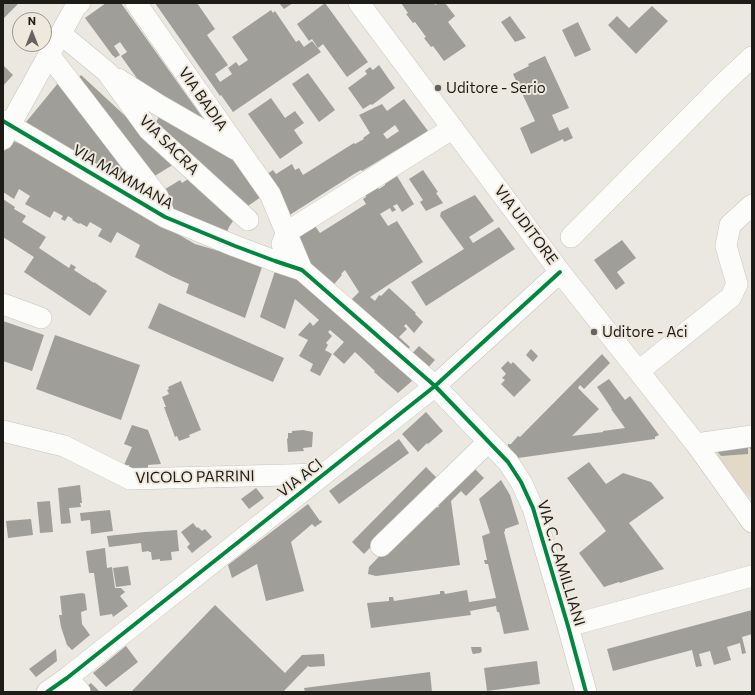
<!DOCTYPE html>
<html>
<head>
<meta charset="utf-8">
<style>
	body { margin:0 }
	#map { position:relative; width:755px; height:695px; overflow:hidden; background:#ebe8e1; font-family:Commissioner,sans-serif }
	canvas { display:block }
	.frame { position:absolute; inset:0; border:4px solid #1e1c18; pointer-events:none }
	.north { position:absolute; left:12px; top:12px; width:40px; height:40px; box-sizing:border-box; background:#efe9dd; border:1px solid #9b978e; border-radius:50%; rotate:0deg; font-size:11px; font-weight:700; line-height:16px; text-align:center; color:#1e1c18 }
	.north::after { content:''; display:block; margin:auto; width:14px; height:18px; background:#66635e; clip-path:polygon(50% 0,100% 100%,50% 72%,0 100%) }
</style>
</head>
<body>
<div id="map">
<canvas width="755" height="695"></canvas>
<div class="frame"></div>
<div class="north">N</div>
</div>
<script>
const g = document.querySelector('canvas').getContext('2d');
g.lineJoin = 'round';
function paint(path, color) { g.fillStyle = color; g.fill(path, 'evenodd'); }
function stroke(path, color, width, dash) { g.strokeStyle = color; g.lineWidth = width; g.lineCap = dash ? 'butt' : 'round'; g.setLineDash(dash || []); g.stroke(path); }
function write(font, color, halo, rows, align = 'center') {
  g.font = font + ' Commissioner,sans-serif'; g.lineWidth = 4; g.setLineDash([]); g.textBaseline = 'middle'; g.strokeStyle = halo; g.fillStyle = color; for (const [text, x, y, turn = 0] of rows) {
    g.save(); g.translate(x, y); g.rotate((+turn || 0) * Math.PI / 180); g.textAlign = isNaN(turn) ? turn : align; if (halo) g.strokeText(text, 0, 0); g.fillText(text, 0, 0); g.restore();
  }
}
const green = new Path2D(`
	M752 446V500L708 451Z`);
const building = new Path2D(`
	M3 3H19L3 19Z
	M106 3H121L210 128 141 84 121 56 127 52 120 42 114 46 120 55 115 58 114 56H113L85 18Z
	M155 3H197L215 29 207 35 228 65 215 74 220 82 232 74 228 68 236 62 239 66 248 60 232 37 271 10 273 13 275 11 296 42 299 40 304 47 312 41 321 52 233 112 221 95 220 96Z
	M279 3H293L284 9Z
	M325 3 368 62 347 77 323 44 318 48 312 39 309 41 297 24Z
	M401 3H434L435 5 439 3H445L455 16 448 22 466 46 444 61 433 46 431 47 424 38 426 37 415 22 413 23 406 14 408 13Z
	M652 6 668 21 636 54 608 25 617 16 629 28Z
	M510 16 515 23 526 38 515 42 501 22Z
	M578 22 591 50 575 57 562 30Z
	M545 56 569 108 552 115 559 131 568 127 573 138 564 142 563 139 531 154 520 128 535 121 513 74 529 66 528 64Z
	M3 65 13 75 3 86Z
	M379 65 395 88 372 105 371 104 363 109 348 88 367 74 365 71 370 67 373 70Z
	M308 73 335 110 319 122 292 84Z
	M81 75 175 162 171 166 153 177 75 82Z
	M59 82 154 201 22 127Z
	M271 98 285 118 295 111 304 123 294 130 303 143 280 159 248 114Z
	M404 99 428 131 362 171 361 170 354 174 285 218 264 176 273 170 276 174 292 164 295 170 299 168 303 175 354 143 355 144 364 139 363 138 370 133 359 115 382 104 387 111ZM395 125 399 131 387 139 383 134Z
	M161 113 229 157 237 164 261 197 242 210 154 126Z
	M11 140 23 145 195 244 263 264 245 318 186 293 189 284 171 276 135 257 140 245 117 232 111 243 98 236 102 229 90 222 87 227 80 223 79 224 72 220 73 219 68 216 65 221 61 219 63 216 54 211 50 218 25 204 30 196 19 189 14 199 3 192V153Z
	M423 170 438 192 436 193 443 203 426 211 420 202 423 200 409 179Z
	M397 176 414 204 402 212 397 204 393 206 396 210 392 212 390 208 380 214 388 226 397 221 423 262 370 297 375 301 379 295 381 296 389 288 416 313 415 314 423 322 414 333 406 324 404 326 407 329 399 337 410 347 403 355 347 304 359 292 345 270 341 274 342 275 330 289 313 274 290 237 313 223 320 233 366 204 363 199 366 197V195L378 188 379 189 385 185V184Z
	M191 177 235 218 229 227 225 237 177 216 162 191 180 180 182 183Z
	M475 195 494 221 469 237 473 243 499 227 515 249 426 306 411 282 464 249 440 216 441 212Z
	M3 199 15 207 14 209 26 216 22 222 46 237 39 248 69 268 71 264 76 267 74 270 94 283V282L107 291 90 316 24 272 34 257 3 237Z
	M622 240 636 258 617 272 625 283 616 290 594 260Z
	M276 268 302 280 410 377 412 381 398 393 374 372 375 371 355 352 344 364 333 354 344 342 330 330 328 332 332 336 326 343 328 345 325 350 332 354 320 376 310 371 313 364 299 356 308 340 298 335 310 322 313 326 319 320 295 299 285 329 260 317Z
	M159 303 284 358 273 382 148 328Z
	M3 321 44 335 32 371 3 361Z
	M55 335 140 365 121 420 36 389Z
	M419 346 435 360 424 372 408 358Z
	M531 349 538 356 533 362 526 355Z
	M602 354 610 363 584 389 580 385 578 388 599 409 572 436 603 432V431L625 428 611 409H612L597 387 609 379 625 400 630 396 659 435 655 437V439L518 458 508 449V444H511L518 436 520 437Z
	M508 361 511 364 513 362 531 380 514 397 501 384 505 380 502 378 506 374 501 368Z
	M181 381 201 430 189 435 190 437 179 441 177 436 175 437 164 407H166L162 397 169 394 167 390 169 389 168 387Z
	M426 412 443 431 428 444 427 443 418 452 402 434Z
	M132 425 148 430 161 464 148 465V471L129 473V465H124L132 447 124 444Z
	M303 430 313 432 312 447 303 448 304 451 288 452 287 439 288 438V433H292V431Z
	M399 439 409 453 339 504 329 491Z
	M752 441V449H750V447L748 448V454L721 456 712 445Z
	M589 462 606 484 623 473 651 482 664 498 629 523 664 569 620 583 619 582 604 587 579 553 606 531 567 478Z
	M469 463 484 478 466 496 461 491 451 501 460 565 376 576 368 574 369 567 424 510 439 507 437 496Z
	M426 467 438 479 364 554 352 542Z
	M501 480 510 495 519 524 505 529V531L504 532 529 630 504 634 499 612H497L496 606 470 611 471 615 371 628 367 603 389 601V597H393L394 601 440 594V591H444L445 594 467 590 469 602 496 598 488 564H485L484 560H487L482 536 490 533 479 499Z
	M80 485 82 503H80L81 507 69 508 71 523 61 524 58 488Z
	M256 488 264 498 249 509 241 499Z
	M50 501 53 532 40 533 37 502Z
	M308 504 320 521 321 520 322 522 315 527 312 524 291 542 304 591 266 601 257 564 232 578 228 565Z
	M110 510 113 531 91 534 90 520 81 521 80 513Z
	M31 519 33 535 8 538 6 521Z
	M193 523 197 528 198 527 202 531 205 529 212 537 192 553 187 547 190 544 181 532Z
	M177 530 179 551 171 552 172 560 160 561V559L152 560 151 552H149V551L142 552 141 543 109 547 107 536 145 532Z
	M105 548 107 568 112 567 115 588H121L125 592 120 596 128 606 113 617 112 614 100 616 94 573H89L86 551Z
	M128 566 131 585 116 587 113 568Z
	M82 593 85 594 87 610 81 612 82 624 90 635 72 650 67 645 61 627 59 615H62L60 596Z
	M215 605 285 673 302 655 324 654 325 666 310 667 308 666 283 692H131Z
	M752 610V634L742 637 746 653 742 654 740 643 727 647 731 660 714 665 710 651 699 654 702 666 696 667 692 650 613 671 607 649Z
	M126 646 138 662 106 687 93 673Z
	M471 647H481L482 651 480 653 473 654 472 652Z
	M56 649 57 661 36 677 29 669Z
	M537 661 540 684 487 691 484 668Z
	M430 672 432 692H305L304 688Z
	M91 683 100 692H86L83 689Z`);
const minor = new Path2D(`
	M136 3 270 194 302 270
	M359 3 560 272 696 444 752 522
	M61 34 107 72 149 130 248 220
	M49 55 158 197 165 217
	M118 79 157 104 235 149
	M3 121 165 217 235 246 275 261 302 270 435 386 508 462 521 482 533 508 568 626 586 692
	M3 139 10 125 76 6 80 3
	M571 237 721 86 752 57
	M282 244 287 232 453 128
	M3 304 41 318
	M639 371 731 297 737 284 726 246 730 225 752 205
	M3 431 64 446 130 479 324 474
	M696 444 752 436
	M381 546 488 442
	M568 626 752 576
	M67 678 80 692
	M47 692 67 678 435 386 560 272`);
const cycleway = new Path2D(`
	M3 121 165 217 235 246 275 261 302 270 435 386 508 462 521 482 533 508 568 626 586 692
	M47 692 67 678 435 386 560 272`);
const markers = [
	[438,88,4,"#66635e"],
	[594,332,4,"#66635e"]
];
const poiNames = [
	["Uditore - Serio",446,88],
	["Uditore - Aci",602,332]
];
const streetNames = [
	["VIA BADIA",203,99,55],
	["VIA SACRA",169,145,45],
	["VIA MAMMANA",123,177,30],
	["VIA UDITORE",526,225,53],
	["VICOLO PARRINI",195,477,-1],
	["VIA ACI",300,478,-38],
	["VIA C. CAMILLIANI",561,563,73]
];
paint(green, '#e2d9c6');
paint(building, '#a09e99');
stroke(minor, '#c6c4bf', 22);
stroke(minor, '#fcfcfa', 21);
stroke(cycleway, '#00873e', 4);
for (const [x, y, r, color] of markers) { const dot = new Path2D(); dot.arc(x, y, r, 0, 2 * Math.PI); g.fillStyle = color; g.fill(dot); stroke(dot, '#efe9dd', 1.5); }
write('15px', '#1e1c18', '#efe9dd', poiNames, 'left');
write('15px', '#1e1c18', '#efe9dd', streetNames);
</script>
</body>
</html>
